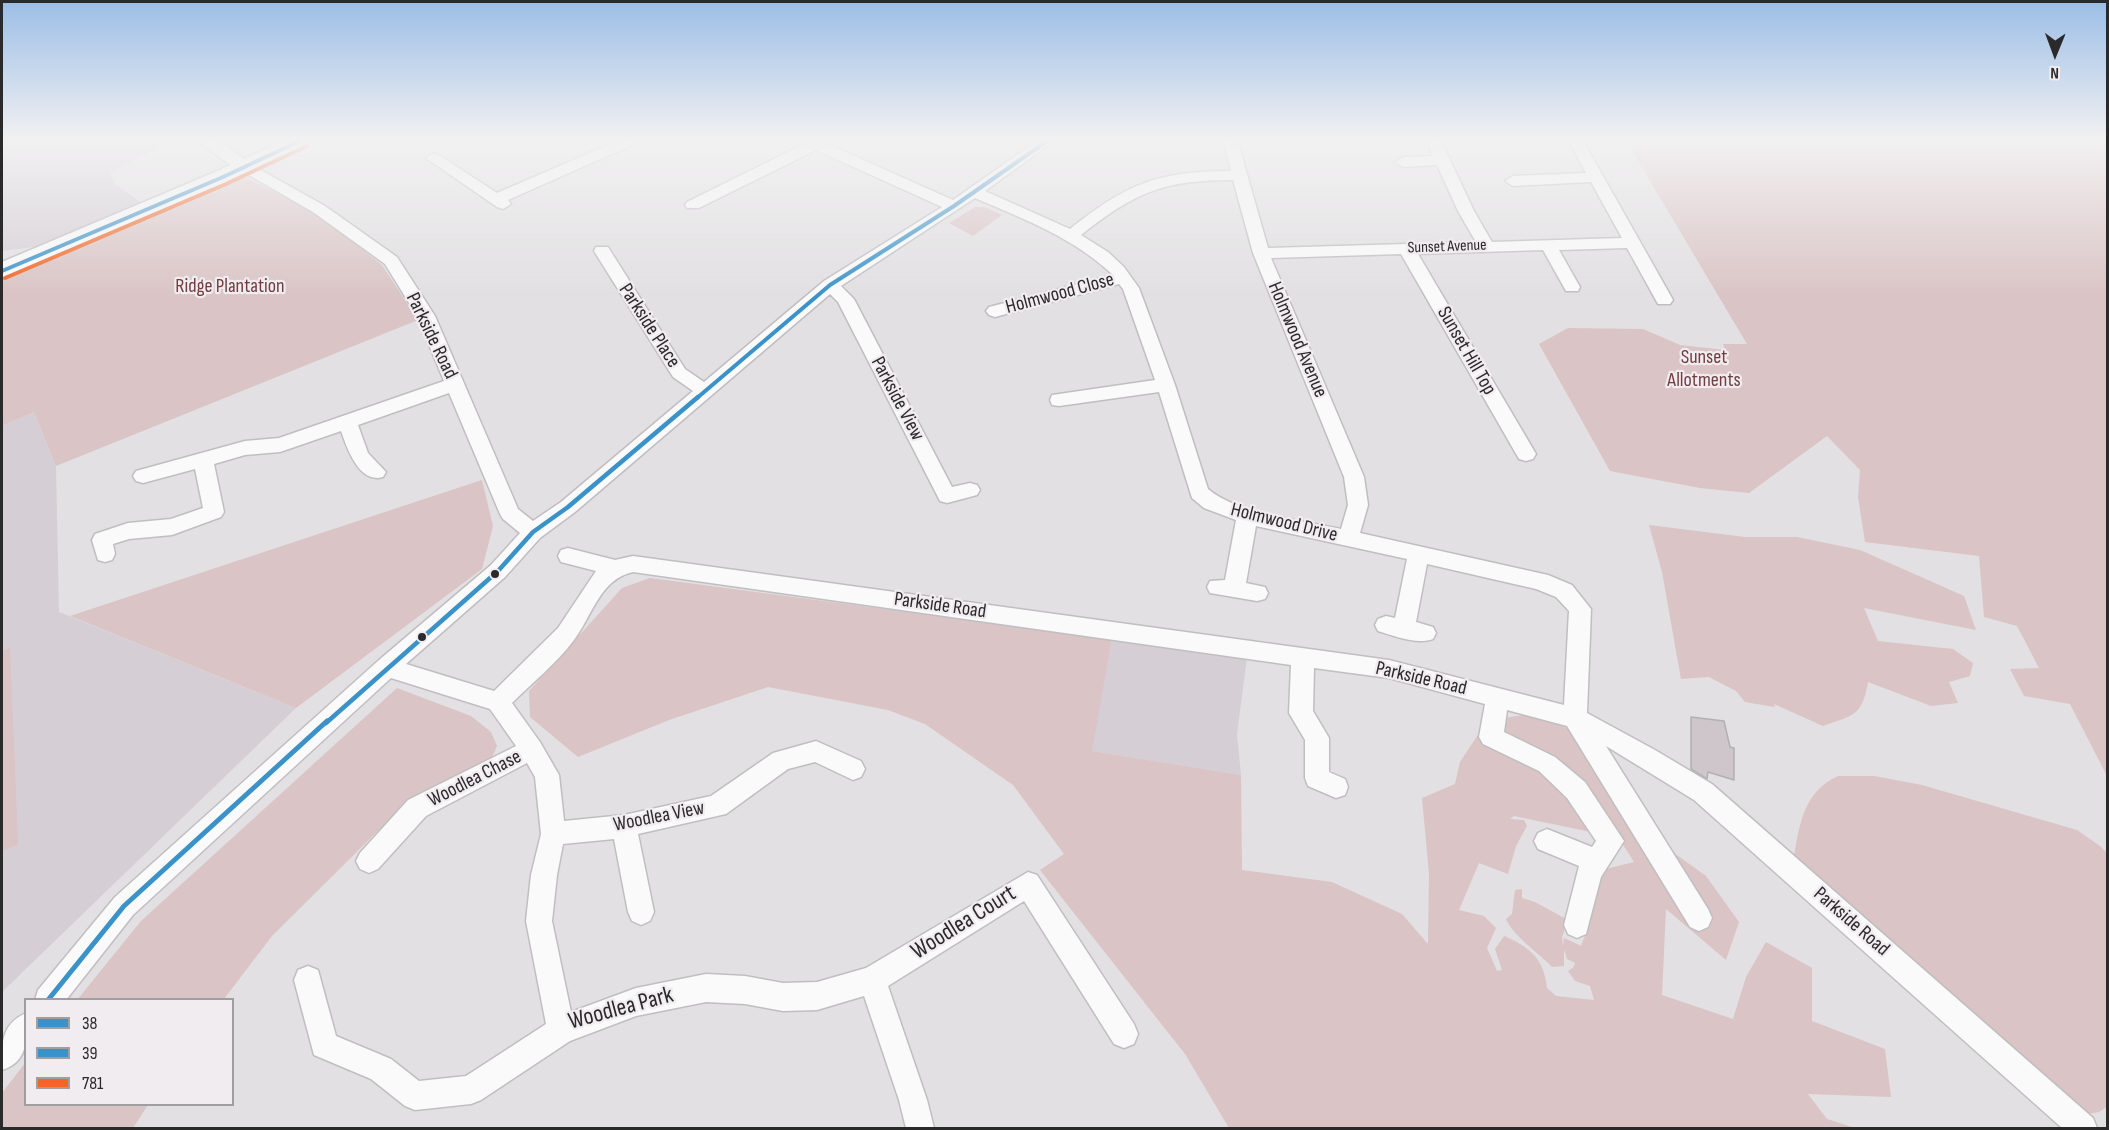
<!DOCTYPE html>
<html>
<head>
<meta charset="utf-8">
<style>
	body { margin:0 }
	#map { position:relative; width:2109px; height:1130px; overflow:hidden; background:#e2e0e2; font-family:"Sofia Sans Condensed",sans-serif }
	canvas { display:block }
	.frame { position:absolute; inset:0; border:3px solid #2b2a2b; pointer-events:none }
	.legend { position:absolute; left:24px; top:998px; width:210px; height:108px; box-sizing:border-box; background:#f0ecf0; border:2px solid #a19ea1; margin:0; padding:8px 10px; list-style:none; font-size:18px; color:#2b2a2b }
	.legend li { display:flex; align-items:center; gap:12px; height:30px }
	.legend b { width:30px; border:2px solid #a19ea1 }
	.north { position:absolute; left:2025px; top:24px; width:60px; height:60px; -webkit-text-stroke:4px #f0ecf0; paint-order:stroke; rotate:181deg; font-size:16px; font-weight:700; line-height:24px; text-align:center; color:#2b2a2b }
	.north::after { content:''; display:block; margin:auto; width:21px; height:27px; background:#2b2a2b; clip-path:polygon(50% 0,100% 100%,50% 72%,0 100%) }
</style>
</head>
<body>
<div id="map">
<canvas width="2109" height="1130"></canvas>
<div class="frame"></div>
<ul class="legend">
<li><b style="height:8px;background:#3a92c8"></b>38</li>
<li><b style="height:8px;background:#3a92c8"></b>39</li>
<li><b style="height:8px;background:#f26522"></b>781</li>
</ul>
<div class="north">N</div>
</div>
<script>
const g = document.querySelector('canvas').getContext('2d');
g.lineJoin = 'round';
function paint(path, color) { g.fillStyle = color; g.fill(path, 'evenodd'); }
function stroke(path, color, width, dash) { g.strokeStyle = color; g.lineWidth = width; g.lineCap = dash ? 'butt' : 'round'; g.setLineDash(dash || []); g.stroke(path); }
function write(font, color, halo, rows, align = 'center') {
  g.font = font + ' "Sofia Sans Condensed",sans-serif'; g.lineWidth = 4.5; g.setLineDash([]); g.textBaseline = 'middle'; g.strokeStyle = halo; g.fillStyle = color; for (const [text, x, y, turn = 0] of rows) {
    g.save(); g.translate(x, y); g.rotate((+turn || 0) * Math.PI / 180); g.textAlign = isNaN(turn) ? turn : align; if (halo) g.strokeText(text, 0, 0); g.fillText(text, 0, 0); g.restore();
  }
}
const built = new Path2D(`
	M38 139H173L175 140 110 172 115 184 142 203 42 246 2 251V144Z
	M34 412 56 466 59 612 296 708 2 992V426Z
	M1112 639 1247 658 1237 734 1241 775 1091 751Z`);
const green = new Path2D(`
	M1625 139H2107V776L2070 704 2024 696 2010 669 2039 668 2017 626 1984 617 1979 556 1865 542 1858 497 1860 470 1827 436 1749 493 1700 488 1610 471 1539 344 1568 328 1643 329 1680 345 1725 350 1723 344H1747Z
	M238 174 315 211 382 265 418 320 56 466 34 412 2 426V275Z
	M975 207H985L1002 215 973 236 949 223Z
	M482 480 493 526 482 569 296 708 70 616Z
	M1649 525 1745 537H1797L1860 550 1964 596 1976 630 1864 608 1878 641 1953 649 1973 663 1970 676 1949 682 1958 703 1931 706 1868 682C1862 716 1854 715 1823 726L1774 704 1775 707 1745 702 1736 691 1709 677 1681 679 1662 572Z
	M650 578 1112 639 1092 751 1241 775 1242 870 1332 882 1402 914 1428 944 1429 874 1422 798 1455 784 1460 762 1487 721 1529 714 1575 731 1651 858 1674 853 1706 876 1739 922 1726 960 1666 909 1662 995 1733 1019 1746 977 1766 942 1812 968V1021L1885 1049 1891 1097 1808 1094 1827 1119 1855 1128H1229L1185 1054 1040 870 1064 854 1013 785 925 724 888 710 768 687 669 720 578 757 530 717 529 691 622 588ZM1514 816 1586 831 1615 832 1634 862 1606 869 1590 895 1587 930 1581 946 1564 938 1563 946 1562 937 1568 920 1535 902 1522 898V889L1515 890 1512 914 1506 919C1512 935 1539 953 1552 967L1564 966V949L1567 959 1575 963 1573 968 1568 971 1575 981 1590 986 1594 1000 1556 996 1547 988C1544 959 1530 947 1504 936L1495 949 1502 970 1497 971 1487 948 1496 928 1484 916 1459 910 1479 863 1508 874 1516 846 1527 826 1524 820 1510 819Z
	M10 648 18 844 2 851V651Z
	M397 688 471 716 491 732 497 746 490 762 408 801 272 936 224 999 77 1000 141 921Z
	M1838 776H1874L1922 785 2077 830 2100 846 2108 854 2107 1107 2099 1112 2080 1115 1793 862C1799 828 1802 792 1838 776Z
	M25 1063 26 1104 148 1105 133 1128H2V1093Z`);
const building = new Path2D(`
	M1691 717 1724 721 1730 747 1734 748V780L1708 772 1707 779 1691 769Z`);
const minor = new Path2D(`
	M622 139H641L639 142 508 200 511 204 503 209 497 207 426 158 434 153 439 155 497 193Z
	M797 139 821 141 953 200 1040 139H1057L985 191 1070 229C1126 184 1158 171 1231 171L1223 139H1237L1268 248 1476 242 1458 211 1437 165 1403 167 1395 162 1403 157 1433 156 1426 139H1440L1474 211 1492 242 1622 238 1591 182 1513 186 1505 181 1513 176 1586 173 1568 139H1582L1673 300 1670 304H1658L1627 248 1559 250 1580 287 1578 291H1566L1543 250 1418 254 1536 454 1533 459 1526 461 1519 459 1401 254 1271 258 1364 477 1368 505 1360 533 1548 575 1572 585 1591 609 1587 713 1655 750 1712 784 2093 1118 2097 1128H2062L1694 800 1606 746 1708 909 1712 918 1708 927 1699 931 1690 927 1567 726 1507 710 1504 732 1555 757 1585 782 1624 841 1601 877 1586 934 1577 938 1568 934 1564 925 1579 866 1538 849 1534 841 1538 833 1547 829 1592 847 1596 841 1567 798 1539 771 1483 744 1479 737 1485 704 1389 678 1314 668 1313 711 1329 738V772L1345 779 1348 787 1345 795 1336 798 1308 786 1305 778V740L1289 713 1291 665 633 572C600 579 592 616 574 640 557 663 532 683 512 703L540 742 559 775 564 821 624 815 711 796 773 753 816 741 861 761 865 769 861 777 853 780 815 762 788 769 726 814 638 834 654 912 650 921 641 925 632 921 628 912 614 839 563 844 557 875 552 921 571 1012 636 988 706 974 745 976 783 983 817 982 866 968 1028 872 1037 875 1134 1024 1138 1034 1134 1044 1124 1048 1114 1044 1024 901 888 986 927 1100 934 1128H906L899 1100 864 996 817 1010 783 1011 745 1004 706 1002 636 1016 570 1041 481 1100 471 1104 415 1110 405 1106 371 1079 314 1055 294 980 298 970 308 966 318 970 336 1036 391 1059 419 1081 466 1076 546 1024 526 921 531 875 541 834 535 777 527 763 426 816 378 869 369 873 360 869 356 861 360 853 408 800 516 746 490 709 391 678 133 915 66 1000H35L38 990 115 897 379 660 491 565 520 533 503 519 500 514 449 393 358 425 368 453 386 472 383 477C359 484 347 448 341 431L280 452 245 455 214 464 224 512 221 517 172 535 129 539 113 544 115 554 112 560 105 562 98 560 92 540 95 534 128 523 171 519 203 508 195 469 143 483 136 481 133 476 136 471 245 441 279 438 444 381 417 316 385 264 313 212 240 170 237 167 240 164H250L325 206 397 257 435 316 518 509 533 521 561 502 693 391 673 377 594 251 596 247H608L685 369 704 382 824 281 942 207 816 150 699 208H687L685 205 687 202 804 144ZM1233 180 1253 253 1344 477 1348 505 1341 529C1301 520 1239 515 1208 489L1175 385 1139 288 1124 267 1108 252 1081 235C1135 192 1164 180 1233 180ZM975 198C1024 219 1074 238 1113 275L989 307 986 311 989 315 995 317 1119 284 1123 289 1155 380 1059 394 1052 395 1050 400 1052 405 1059 406 1159 392 1192 498 1204 508 1236 520 1225 580 1210 581 1207 587 1210 593 1257 601 1265 599 1268 593 1265 587 1246 583 1256 526 1407 559 1395 618 1386 616 1378 619 1375 625 1378 631C1394 636 1417 645 1433 639L1436 633 1433 627 1416 622 1427 564 1536 589 1556 597 1569 611 1564 705 1389 660 633 556 615 560 568 548 561 550 558 556 561 562 596 571 558 628 494 691 406 664 505 577 540 538 575 512 830 294 838 302 940 501 947 503 977 495 980 490 977 485 970 483 952 487 854 299 841 286Z
	M26 1013C26 1038 30 1061 2 1070 2 1044 0 1025 26 1013Z`);
const tertiary = new Path2D(`
	M196 139H217L255 167 252 171H238Z`);
const secondary = new Path2D(`
	M287 139H315L311 143 231 182 2 278V262L215 172Z`);
const bus1Far2 = new Path2D(`
	M697 398 830 285 954 206 1050 139`);
const bus1Far1 = new Path2D(`
	M326 723 498 571 533 532 568 507 698 397`);
const bus1 = new Path2D(`
	M48 1000 124 906 327 721`);
const bus2 = new Path2D(`
	M2 271 223 177 304 139`);
const bus3 = new Path2D(`
	M5 278 226 184 307 146`);
const markers = [
	[495,574,5,"#2b2a2b"],
	[422,637,5,"#2b2a2b"]
];
const farStreetnames = [
	["Sunset Avenue",1447,247,-2]
];
const parkNames = [
	["Ridge Plantation",230,287],
	["Sunset",1704,358],
	["Allotments",1704,381]
];
const streetNames = [
	["Holmwood Close",1060,294,-15],
	["Parkside Place",649,326,57],
	["Parkside Road",431,336,64],
	["Holmwood Avenue",1297,340,67],
	["Sunset Hill Top",1466,351,60],
	["Parkside View",897,399,62],
	["Holmwood Drive",1284,523,14],
	["Parkside Road",940,606,8],
	["Parkside Road",1421,679,13],
	["Woodlea Chase",475,779,-27],
	["Woodlea View",659,817,-11],
	["Parkside Road",1851,922,41]
];
const nearStreetnames = [
	["Woodlea Court",964,923,-32],
	["Woodlea Park",621,1009,-15]
];
paint(built, '#d5cfd5');
paint(green, '#dac4c5');
paint(building, '#cec6ca');
stroke(building, '#b2b0b1', 1.5);
stroke(minor, '#c0bec0', 3);
stroke(tertiary, '#c0bec0', 3);
stroke(secondary, '#c0bec0', 3);
paint(minor, '#fbfafb');
paint(tertiary, '#fbfafb');
paint(secondary, '#fbfafb');
stroke(bus1Far2, '#3a92c8', 4);
stroke(bus1Far1, '#3a92c8', 4.5);
stroke(bus1, '#3a92c8', 5);
stroke(bus2, '#3a92c8', 4);
stroke(bus3, '#f26522', 4);
const sky = g.createLinearGradient(0, 0, 0, 297);
sky.addColorStop(0, '#9bbee6');
sky.addColorStop(0.47, '#f2f1f2');
sky.addColorStop(1, '#f2f1f200');
g.fillStyle = sky;
g.fillRect(0, 0, 2109, 297);
for (const [x, y, r, color] of markers) { const dot = new Path2D(); dot.arc(x, y, r, 0, 2 * Math.PI); g.fillStyle = color; g.fill(dot); stroke(dot, '#f0ecf0', 2); }
write('16px', '#2b2a2b', '#f0ecf0', farStreetnames);
write('20px', '#713c3e', '#f0ecf0', parkNames);
write('20px', '#2b2a2b', '#f0ecf0', streetNames);
write('24px', '#2b2a2b', '#f0ecf0', nearStreetnames);
</script>
</body>
</html>
